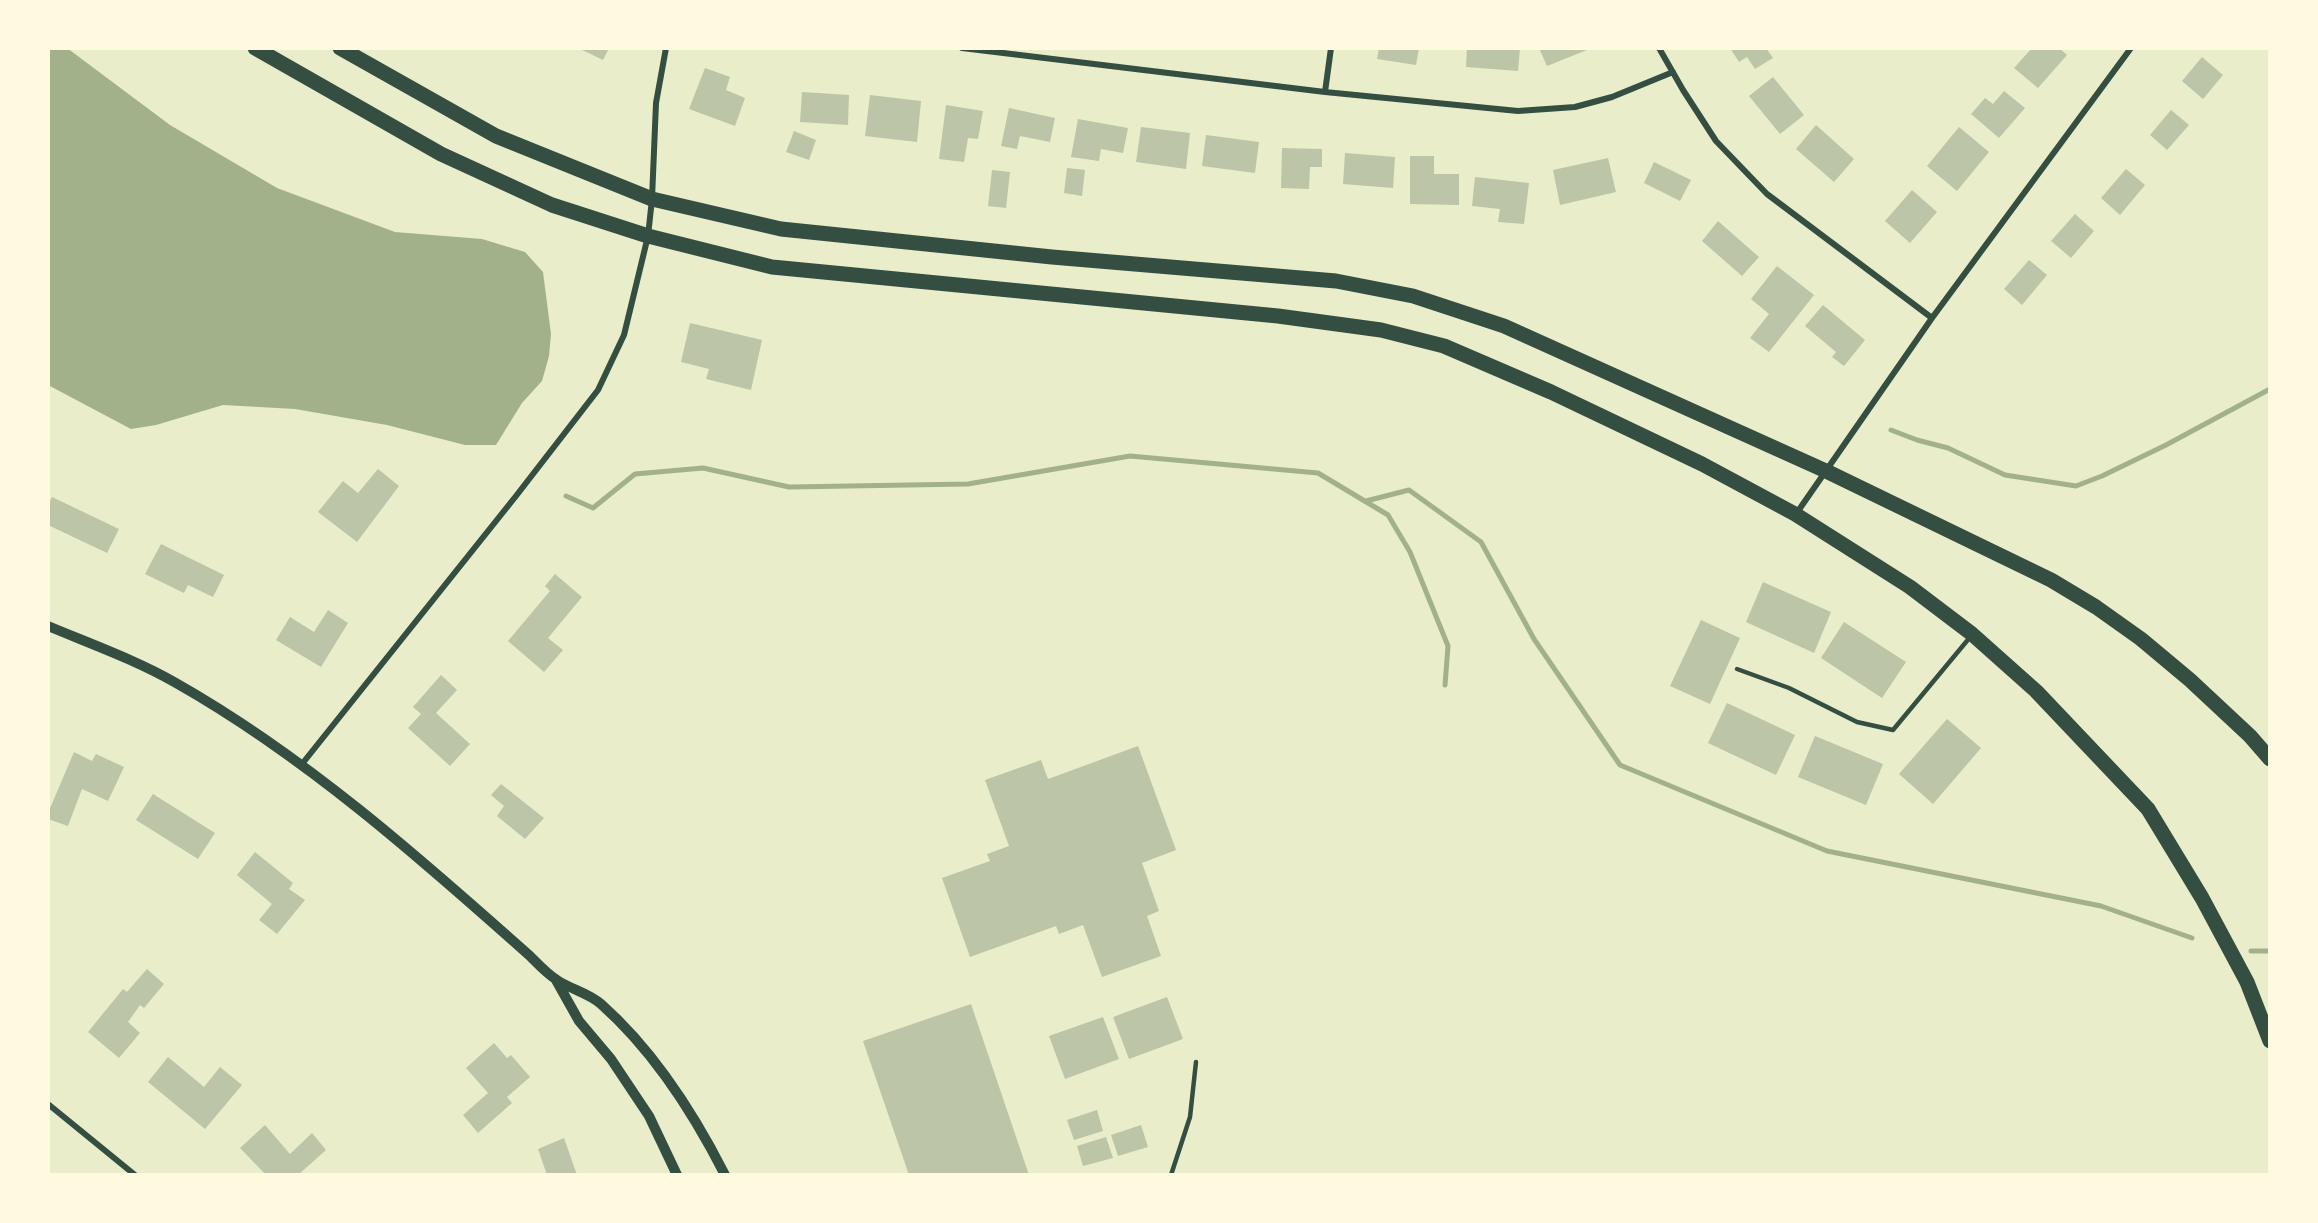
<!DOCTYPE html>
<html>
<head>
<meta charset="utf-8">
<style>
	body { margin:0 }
	#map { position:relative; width:2318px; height:1223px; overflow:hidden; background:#e9edc9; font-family:Commissioner,sans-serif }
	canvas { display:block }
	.frame { position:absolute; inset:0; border:50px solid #fefae0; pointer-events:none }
</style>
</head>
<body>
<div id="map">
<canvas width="2318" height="1223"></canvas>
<div class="frame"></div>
</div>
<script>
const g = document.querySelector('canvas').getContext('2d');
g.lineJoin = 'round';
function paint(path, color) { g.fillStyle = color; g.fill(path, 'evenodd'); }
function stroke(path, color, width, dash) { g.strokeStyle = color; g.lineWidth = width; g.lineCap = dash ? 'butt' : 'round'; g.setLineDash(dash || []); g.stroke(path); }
const water = new Path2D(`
	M48 48H67L170 125 277 188 395 232 482 239 525 252 543 272 551 334 549 356 542 381 522 403 496 445H465L387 425 295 409 223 405 156 425 131 429 48 385Z`);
const stream = new Path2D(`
	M1891 430 1917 440 1948 448 2005 475 2076 486 2102 476 2166 445 2270 389
	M566 496 593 508 635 474 703 468 789 487 968 484 1130 456 1318 473 1388 515 1410 552 1448 646 1445 685
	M1366 501 1409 490 1481 542 1534 639 1620 765 1827 851 2101 906 2192 938
	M2251 951H2270`);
const building = new Path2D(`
	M578 48H609L603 60Z
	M1379 48H1419L1416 65 1377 59Z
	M1467 48H1520L1518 71 1466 67Z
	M1539 48H1592L1547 66Z
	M1730 48H1766L1773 58 1755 69 1747 57 1739 62Z
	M2032 48H2059L2067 55 2038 88 2014 68Z
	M2202 57 2223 75 2203 99 2182 81Z
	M705 68 730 77 726 90 745 98 735 126 689 109Z
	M1773 77 1804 115 1780 134 1749 96Z
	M2004 91 2025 108 1999 138 1971 114 1985 98 1993 104Z
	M802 92 849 95 848 125 800 122Z
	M870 95 921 101 917 142 865 136Z
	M946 105 983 111 978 139 968 138 964 162 939 159Z
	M1009 108 1055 118 1050 142 1020 136 1017 149 1001 146Z
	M2171 110 2189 125 2167 150 2150 135Z
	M1078 119 1128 128 1123 153 1101 149 1099 161 1071 157Z
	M1816 125 1854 159 1834 182 1796 149Z
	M1141 127 1190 133 1186 169 1136 162Z
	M1959 127 1989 152 1957 191 1927 166Z
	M794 131 816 140 809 160 786 152Z
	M1206 135 1259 142 1255 173 1202 166Z
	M1282 148 1322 149V167H1310L1309 189 1281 188Z
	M1345 153 1395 157 1393 188 1343 184Z
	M1410 156H1434V174H1459V205L1410 204Z
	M1608 158 1616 192 1560 205 1553 170Z
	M1654 162 1691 180 1680 201 1644 183Z
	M1067 168 1085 170 1082 196 1064 193Z
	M2126 169 2145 185 2120 215 2101 198Z
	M992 170 1010 172 1006 208 988 206Z
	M1475 177 1529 183 1524 224 1498 222 1500 209 1472 206Z
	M1912 190 1937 212 1910 243 1885 221Z
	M2075 214 2094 231 2071 258 2051 241Z
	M1718 221 1759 257 1742 276 1702 241Z
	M2029 260 2047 275 2022 305 2004 289Z
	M1777 266 1814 295 1769 352 1750 338 1769 314 1751 299Z
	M1823 305 1865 340 1844 366 1832 357 1836 352 1805 326Z
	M690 323 762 340 751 390 706 379 709 369 681 362Z
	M378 469 399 486 357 542 318 512 343 481 358 493Z
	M52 497 119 529 107 553 48 525V505Z
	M161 544 224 575 213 597 188 585 184 593 145 574Z
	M555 574 582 597 548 638 563 650 544 672 508 641 550 591 545 586Z
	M1763 582 1831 612 1814 653 1746 622Z
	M328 610 348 623 321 667 276 640 290 617 314 632Z
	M1701 620 1740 638 1710 704 1670 686Z
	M1844 622 1906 662 1882 698 1821 658Z
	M441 675 457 690 436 713 470 744 450 766 408 728 421 714 413 707Z
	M1727 703 1795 735 1776 775 1708 743Z
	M1947 719 1981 748 1933 804 1899 774Z
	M1815 736 1883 764 1866 805 1798 777Z
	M1138 746 1176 850 1142 863 1159 911 1147 916 1161 956 1102 977 1083 925 1059 934 1056 926 970 957 942 878 990 861 987 854 1009 846 985 780 1041 760 1048 779Z
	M74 752 92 761 96 754 124 767 108 801 82 789 68 826 48 819V813Z
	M501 784 544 818 525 839 497 816 504 806 491 795Z
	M153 794 215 833 198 859 136 820Z
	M255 852 293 883 289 889 305 900 277 934 259 920 272 904 237 875Z
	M147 969 164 984 144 1008 140 1005 128 1022 140 1033 119 1058 88 1032 123 989 127 992Z
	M1167 997 1183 1039 1129 1059 1113 1017Z
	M971 1004 1029 1175H909L863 1041Z
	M1103 1017 1119 1059 1065 1079 1049 1036Z
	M494 1043 507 1058 511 1055 530 1077 507 1097 512 1103 478 1133 463 1115 488 1093 466 1068Z
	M168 1057 204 1087 220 1067 242 1085 205 1129 148 1082Z
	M1097 1110 1103 1131 1074 1140 1067 1120Z
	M265 1125 290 1154 312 1133 326 1150 298 1175H266L240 1148Z
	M1141 1125 1148 1147 1118 1156 1111 1135Z
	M1106 1137 1113 1158 1083 1166 1077 1146Z
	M564 1138 577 1175H547L538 1149Z`);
const service = new Path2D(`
	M1737 669 1789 688 1857 722 1893 730 1971 636
	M1171 1175 1190 1117 1196 1062`);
const minor = new Path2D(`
	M962 48 1325 92 1518 111 1575 107 1612 97 1673 72
	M1659 48 1683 90 1716 141 1767 194 1932 318
	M1325 92 1331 48
	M1796 514 1932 318 2131 48
	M302 764 516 496 598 390 624 335 648 236 652 199 656 103 666 48
	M48 1104 135 1175`);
const tertiary = new Path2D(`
	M48 626C91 644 136 660 176 683 305 756 420 858 530 956 538 964 547 974 557 980 570 989 589 993 601 1004 653 1050 694 1114 725 1175
	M556 980 579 1021 611 1059 649 1116 677 1175`);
const primary = new Path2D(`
	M255 48 441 154 552 205 648 236 772 267 1278 316 1381 330 1444 346 1551 392 1702 464 1795 514 1910 587 1972 634 2036 691 2148 809 2202 898 2247 982 2270 1041
	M340 48 496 136 652 199 781 229 1052 257 1336 281 1413 296 1504 326 1826 471 2051 580 2096 607 2141 639 2190 680 2250 736 2270 759`);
paint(water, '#a3b18a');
stroke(stream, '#a3b18a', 5);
paint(building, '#bcc5a7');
stroke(service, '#344e41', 4.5);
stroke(minor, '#344e41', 6);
stroke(tertiary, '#344e41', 10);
stroke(primary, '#344e41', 15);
</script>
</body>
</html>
